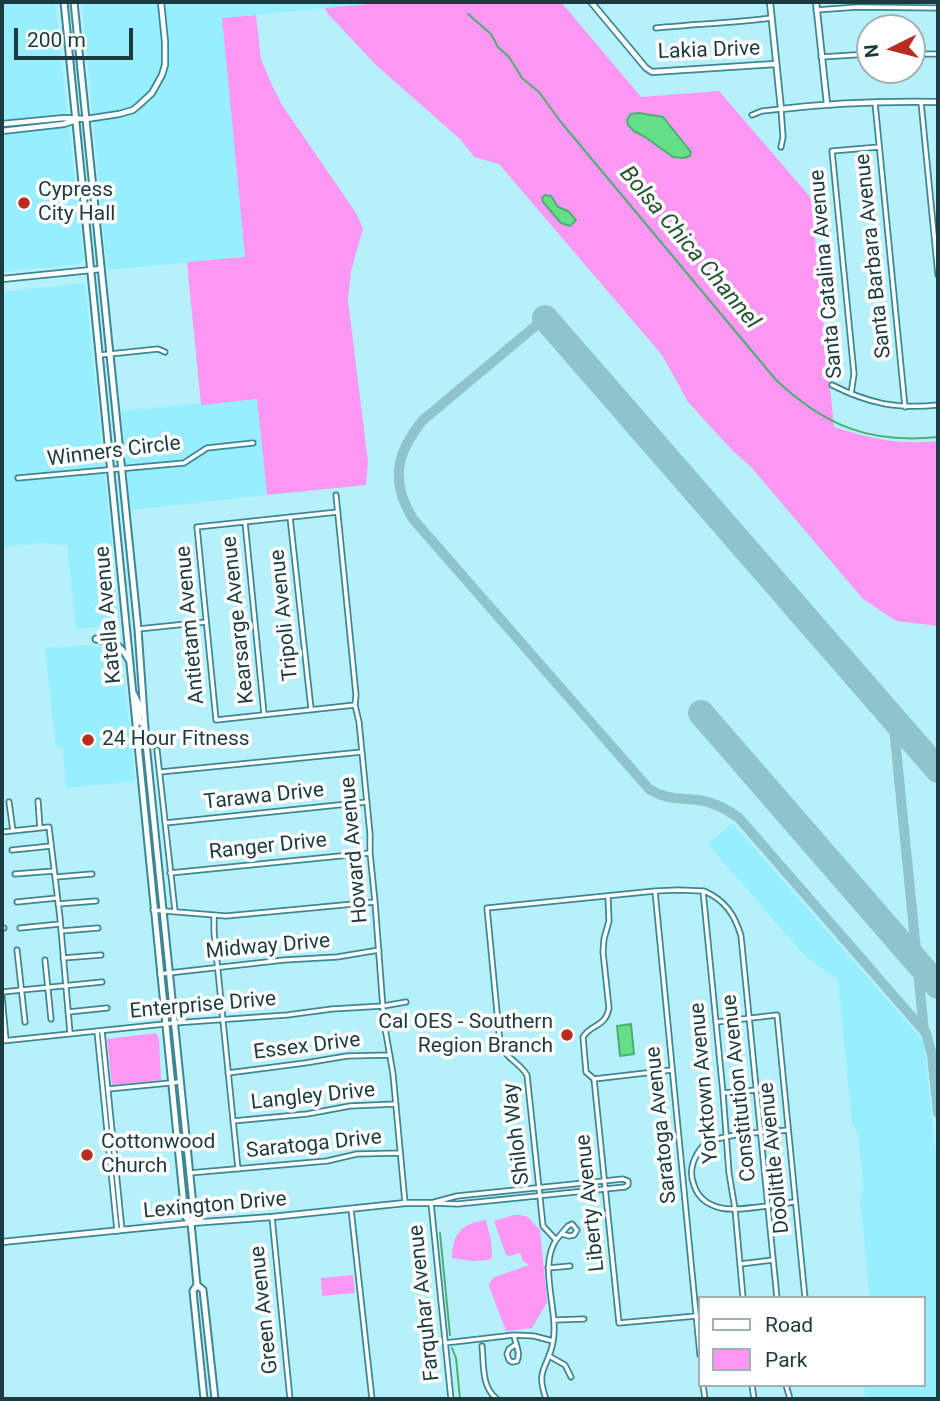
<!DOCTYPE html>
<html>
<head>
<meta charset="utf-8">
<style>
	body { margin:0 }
	#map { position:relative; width:940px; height:1401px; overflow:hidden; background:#b6f1fb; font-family:Roboto,sans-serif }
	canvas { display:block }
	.frame { position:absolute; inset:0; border:4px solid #1c3b41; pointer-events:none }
	.legend { position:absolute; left:698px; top:1296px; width:228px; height:91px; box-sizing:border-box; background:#fff; border:2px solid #a4b1b3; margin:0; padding:9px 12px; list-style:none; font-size:21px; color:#1c3b41 }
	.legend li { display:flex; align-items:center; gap:14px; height:35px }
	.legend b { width:35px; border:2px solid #a4b1b3 }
	.north { position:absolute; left:856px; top:14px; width:70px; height:70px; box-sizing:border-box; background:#fff; border:2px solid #a4b1b3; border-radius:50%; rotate:264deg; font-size:19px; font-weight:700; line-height:28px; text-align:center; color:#1c3b41 }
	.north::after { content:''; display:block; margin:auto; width:24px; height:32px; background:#ba2d1e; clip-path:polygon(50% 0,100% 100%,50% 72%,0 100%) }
	.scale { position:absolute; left:14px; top:28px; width:119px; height:32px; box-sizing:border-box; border:4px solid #1c3b41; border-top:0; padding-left:9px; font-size:21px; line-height:24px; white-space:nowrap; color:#1c3b41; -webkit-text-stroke:5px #fff; paint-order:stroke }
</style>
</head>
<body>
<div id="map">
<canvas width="940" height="1401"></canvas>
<div class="frame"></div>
<ul class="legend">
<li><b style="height:9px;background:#fff"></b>Road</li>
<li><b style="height:19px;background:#fd97f4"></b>Park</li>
</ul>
<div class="north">N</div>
<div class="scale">200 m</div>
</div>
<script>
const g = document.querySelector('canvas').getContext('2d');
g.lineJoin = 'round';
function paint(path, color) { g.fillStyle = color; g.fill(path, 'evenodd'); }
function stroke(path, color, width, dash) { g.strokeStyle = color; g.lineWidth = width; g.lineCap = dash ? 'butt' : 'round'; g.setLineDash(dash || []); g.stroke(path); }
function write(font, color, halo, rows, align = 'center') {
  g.font = font + ' Roboto,sans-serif'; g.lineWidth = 7; g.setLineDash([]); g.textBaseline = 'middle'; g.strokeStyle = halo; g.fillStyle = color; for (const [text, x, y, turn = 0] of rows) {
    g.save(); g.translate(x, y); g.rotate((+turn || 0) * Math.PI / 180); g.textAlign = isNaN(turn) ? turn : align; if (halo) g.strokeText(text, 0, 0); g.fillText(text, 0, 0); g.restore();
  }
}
const built = new Path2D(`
	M2 2H55L84 259 79 264 2 272Z
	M82 2H390L222 18 245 257 107 270Z
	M82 283 85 285 120 621 115 625 76 629 67 545 43 543 2 547V292Z
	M257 398 267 495 131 510 121 411Z
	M86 645 96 647 109 645 115 646 120 649 122 653 135 781 66 788 63 747H56L45 648Z
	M732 823 921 1038 924 1043 938 1173V1399H865L864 1385H924V1298H870L860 1198 863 1189 861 1159 858 1134 852 1123 838 980 805 956 708 844Z`);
const green = new Path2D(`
	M391 2H561L641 97 719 91 811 198 834 427C872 439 898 445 938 441V626L896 621 863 599 751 467 732 450 688 402 662 355 499 164 474 157 460 139 377 66 328 14 325 8Z
	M256 15 261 59 272 85 282 105 356 213 363 229 351 271 348 300 368 462 366 485 267 495 257 399 201 405 187 262 245 257 222 18Z
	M156 1033 159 1039 161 1080 112 1085 107 1039Z
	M514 1215H521L528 1217 540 1230 547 1302 532 1328 506 1331 489 1286 491 1280 495 1277 529 1265 523 1261 520 1253 510 1256 506 1255 494 1221Z
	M486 1220 491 1241 492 1257 489 1260 472 1261 452 1258C453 1233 461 1224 486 1220Z
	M353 1275 355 1293 322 1296 321 1278Z`);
const water = new Path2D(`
	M639 113 663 117 691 152 690 156 683 158 673 157 645 137 634 131 628 125 627 120 631 114Z
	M545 195 551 196 558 207 568 211 576 220 570 226 561 223 543 202 542 198Z
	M631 1024 634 1054 620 1056 617 1026Z`);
const stream = new Path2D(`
	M468 14 491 34 498 47 509 57 522 78 539 92 560 121 776 380C825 426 870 444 938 437
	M440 1233 450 1335
	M452 1348 456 1358 460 1399`);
const taxiway = new Path2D(`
	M545 318 423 420C396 453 390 481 413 519L649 789C667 800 678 798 698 800 714 802 726 809 739 818L926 1033 932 1055 938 1113
	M893 718 924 1031`);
const runway = new Path2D(`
	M545 318 938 770
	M701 713 938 986`);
const street = new Path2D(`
	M816 10 858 7 938 8
	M656 28C695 24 733 23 771 18
	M912 54H938
	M821 57 870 54
	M921 102 938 275
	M875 103 905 407
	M752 115 762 111 781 109 783 137 781 147
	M100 355 158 349 165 352
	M832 385C870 404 896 409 938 405
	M851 394 854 374 832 151 879 147
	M18 478 184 463 207 448 253 443
	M336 495 356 695 355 705 359 722 370 834V853L375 902 384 1022 393 1074 405 1203
	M338 512 197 527 216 720 355 705
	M290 517 311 709
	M245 522 264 714
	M138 629 206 622
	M157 750 175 911
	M160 772 362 752
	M38 801 40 828
	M9 802 13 831
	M165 823 367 802
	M2 832 49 827 60 918 70 1033
	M12 850 51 846
	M170 873 370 853
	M15 874 54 871
	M56 877 92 874
	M655 891 700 1355
	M704 891C725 900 735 915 741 936L777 1298
	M608 897 609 921 604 939 603 952 609 1008C605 1028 592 1023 583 1037L586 1072 594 1079 672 1070
	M17 902 57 898
	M58 904 96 901
	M153 910 226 916 375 902
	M214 915V932L238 1169
	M2 928H4
	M20 928 60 924
	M61 931 98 928
	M17 950 25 1022
	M63 958 101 955
	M45 960 51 1019
	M160 974 284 960 337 957 379 950
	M2 992 102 982
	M2 996 6 1040
	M68 1012 107 1008
	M717 1022 777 1015 805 1298
	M97 1031 117 1231
	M102 1031 122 1230
	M2 1041 174 1023 287 1015 332 1009 383 1006 406 1002
	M228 1073 305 1063 347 1056 390 1055
	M594 1079 619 1323 696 1316
	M108 1089 180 1082
	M723 1093 756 1090
	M233 1121 307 1114 350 1106 396 1104
	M788 1130C767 1132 720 1133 704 1145 699 1150 695 1157 693 1163 691 1170 691 1178 694 1185 698 1198 708 1205 721 1208 738 1212 776 1204 795 1202
	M189 1173 327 1161 357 1154 400 1153
	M623 1179 628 1181V1185L625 1187 458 1204 431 1203 457 1196Z
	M431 1203 451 1399
	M351 1209 372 1399
	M272 1217 290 1399
	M556 1240 568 1226 572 1224 577 1230 574 1235 569 1236 562 1234
	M740 1264 773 1260
	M548 1268 570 1266
	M554 1320 584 1319
	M514 1335C515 1344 521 1352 517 1361L512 1362 509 1360 507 1354 509 1349 515 1345
	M445 1343 514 1335 534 1336 553 1341
	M482 1346C484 1364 481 1387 497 1399
	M549 1356 565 1365 571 1377
	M703 1385 705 1399
	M752 1385 754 1399
	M786 1385 790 1399
	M546 1399C535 1368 548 1369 553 1342 559 1310 538 1268 556 1240L543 1226 527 1075C519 1062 505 1058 500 1043L487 908 655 891 678 890 703 891 723 1093 729 1173 735 1209 743 1298`);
const secondary = new Path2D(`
	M591 2 646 68 652 72 775 64
	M770 2 781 109C833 103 885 101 938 102
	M816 2 827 104
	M2 124 64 118 86 119 119 114 133 110 139 105 152 93 162 75 165 65V42L161 2
	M2 131 64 124 73 121
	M2 279 101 269
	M2 1242 191 1223 272 1217 405 1203H431`);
const primary = new Path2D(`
	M64 2C105 406 144 811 185 1216L191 1223
	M74 2 138 629 146 743 194 1215 191 1223 197 1285 193 1291 204 1399
	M96 639C114 642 120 644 129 660
	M134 694 139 705V721L145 726
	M197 1285 203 1290 215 1399`);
const markers = [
	[24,203,7,"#ba2d1e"],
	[88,740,7,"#ba2d1e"],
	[567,1035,7,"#ba2d1e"],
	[87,1155,7,"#ba2d1e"]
];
const streetNames = [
	["Lakia Drive",709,51,-2],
	["Santa Barbara Avenue",874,256,-96],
	["Santa Catalina Avenue",827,274,-95],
	["Winners Circle",114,452,-7],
	["Katella Avenue",109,615,-95],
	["Tripoli Avenue",285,615,-96],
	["Kearsarge Avenue",239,620,-96],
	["Antietam Avenue",191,625,-95],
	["Tarawa Drive",264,797,-6],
	["Ranger Drive",268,847,-6],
	["Howard Avenue",355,850,-95],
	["Midway Drive",268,947,-5],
	["Enterprise Drive",203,1006,-5],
	["Essex Drive",307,1047,-7],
	["Yorktown Avenue",705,1083,-95],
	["Constitution Avenue",740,1088,-96],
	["Langley Drive",313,1097,-6],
	["Saratoga Avenue",662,1125,-96],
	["Shiloh Way",517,1134,-97],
	["Saratoga Drive",314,1145,-6],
	["Doolittle Avenue",775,1158,-96],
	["Liberty Avenue",591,1203,-96],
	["Lexington Drive",215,1206,-5],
	["Farquhar Avenue",425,1303,-96],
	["Green Avenue",265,1310,-96]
];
const poiNames = [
	["Cypress",38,191],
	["City Hall",38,215],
	["24 Hour Fitness",102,740],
	["Cal OES - Southern",553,1023,"right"],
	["Region Branch",553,1047,"right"],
	["Cottonwood",101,1143],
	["Church",101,1167]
];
const waterNames = [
	["Bolsa Chica Channel",689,248,50]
];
paint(built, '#97eefe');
paint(green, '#fd97f4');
paint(water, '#64df87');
stroke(water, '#4eae72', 2);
stroke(stream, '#4eae72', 2);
stroke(taxiway, '#90c4cc', 10);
stroke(runway, '#90c4cc', 26);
stroke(street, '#3c8794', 7);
stroke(secondary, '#3c8794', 8);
stroke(primary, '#3c8794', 9);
stroke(street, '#fff', 3.5);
stroke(secondary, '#fff', 4.5);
stroke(primary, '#fff', 5);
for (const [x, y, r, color] of markers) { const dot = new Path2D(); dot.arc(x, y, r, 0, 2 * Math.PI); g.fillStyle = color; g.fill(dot); stroke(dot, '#fff', 2.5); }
write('21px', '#1c3b41', '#fff', streetNames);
write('21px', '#1c3b41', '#fff', poiNames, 'left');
write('italic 23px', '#235330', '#fff', waterNames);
</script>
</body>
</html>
